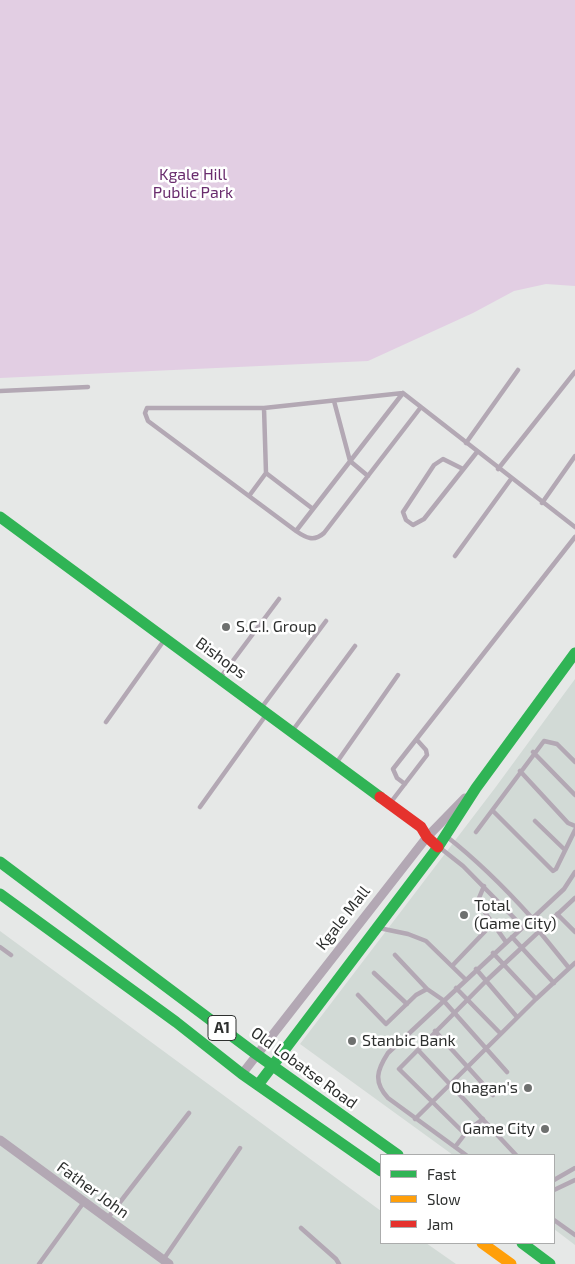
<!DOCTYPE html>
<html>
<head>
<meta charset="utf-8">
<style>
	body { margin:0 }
	#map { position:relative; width:575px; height:1264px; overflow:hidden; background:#e6e8e7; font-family:"Exo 2",sans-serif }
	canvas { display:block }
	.legend { position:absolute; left:380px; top:1154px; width:175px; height:90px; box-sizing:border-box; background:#fff; border:1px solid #abacac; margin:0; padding:6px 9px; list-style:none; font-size:15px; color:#2e302f }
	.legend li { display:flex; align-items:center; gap:10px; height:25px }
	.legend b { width:25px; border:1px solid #abacac }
</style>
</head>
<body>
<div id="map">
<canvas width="575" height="1264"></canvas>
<ul class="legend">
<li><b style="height:6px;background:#30b455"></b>Fast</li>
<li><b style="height:6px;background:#ff9f0a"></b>Slow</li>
<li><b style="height:6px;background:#e5322d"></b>Jam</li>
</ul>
</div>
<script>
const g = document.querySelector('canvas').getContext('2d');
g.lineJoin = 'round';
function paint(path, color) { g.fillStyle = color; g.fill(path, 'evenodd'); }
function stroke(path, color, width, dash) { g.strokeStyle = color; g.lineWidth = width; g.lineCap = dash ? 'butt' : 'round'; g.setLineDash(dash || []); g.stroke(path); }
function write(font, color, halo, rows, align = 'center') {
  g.font = font + ' "Exo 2",sans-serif'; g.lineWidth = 5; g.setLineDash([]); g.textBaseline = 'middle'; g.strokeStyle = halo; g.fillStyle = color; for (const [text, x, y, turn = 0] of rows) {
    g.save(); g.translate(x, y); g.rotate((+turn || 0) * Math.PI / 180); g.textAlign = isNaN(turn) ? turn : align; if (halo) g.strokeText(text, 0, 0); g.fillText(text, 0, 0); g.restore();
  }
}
const built = new Path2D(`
	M575 679V1245L554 1229V1155H453L300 1044 495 788Z
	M0 931 381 1211V1243H426L456 1264H0Z`);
const green = new Path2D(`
	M0 0H575V286L546 284 514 291 473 313 368 361 0 378Z`);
const lane = new Path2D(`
	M0 391 88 387
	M334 401 350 461 368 476
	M421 407 324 533C314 542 306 538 296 531L148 421 145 413 147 408H264L403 393 575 527
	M264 408 266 473 313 509
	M466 443 518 370
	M463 469 443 459 434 465 403 512 406 520 413 525 424 519 477 452
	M498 469 575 372
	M249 496 266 473
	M542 503 575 456
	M296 531 403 393
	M455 556 511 479
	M220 678 279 599
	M262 707 326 621
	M106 722 165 639
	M293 730 355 646
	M533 752 575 795
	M337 762 398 675
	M520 771 568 823 575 826
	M405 784 397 778 393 769 575 537
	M391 802 427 755 426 750 417 740
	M200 807 266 715
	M493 811 553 871 556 869 575 830
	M535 821 565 850
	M476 832 544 741 557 744 575 762
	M446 836C478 861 505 888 532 918
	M439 847 463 866 523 927
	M484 886 479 898V904L506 942
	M557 914 575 932
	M379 928 408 934 426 941 465 979
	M539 931 569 968
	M512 937 554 983
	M0 947 11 955
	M493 953 536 999 575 963
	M395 955 427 989
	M452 966 493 923
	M476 969 517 1017
	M374 973 407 1004
	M456 988 500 1033
	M358 995 386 1024 416 995 427 989 443 1000 507 1072
	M435 1031 493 1095
	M418 1050 516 1155
	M415 1119 536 999
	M483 1119 464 1133 399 1069 486 981 575 898
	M455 1147 465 1134
	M466 1155 388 1098C373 1082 377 1070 388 1053L564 889 575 872
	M554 1180 575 1168
	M554 1190 575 1180
	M107 1219 189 1113
	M554 1220 575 1235
	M301 1228 336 1259 339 1264
	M163 1260 240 1148
	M39 1264 84 1202`);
const street = new Path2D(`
	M242 1074 427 837 465 798
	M0 1140 169 1264`);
const fast = new Path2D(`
	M0 517 380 797
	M0 862 256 1054 398 1155
	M0 894 176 1022 242 1074 381 1171
	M258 1085 438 847 476 788 575 653
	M522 1243 550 1264`);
const slow = new Path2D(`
	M482 1243 511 1264`);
const jam = new Path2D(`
	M380 797 421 827 427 837 438 847`);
const markers = [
	[226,627,5,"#6e706f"],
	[464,915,5,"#6e706f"],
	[352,1041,5,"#6e706f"],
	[528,1088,5,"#6e706f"],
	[545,1129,5,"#6e706f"]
];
const shields = [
	[222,1028,28]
];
const shieldNames = [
	["A1",222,1028]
];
const parkNames = [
	["Kgale Hill",193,175],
	["Public Park",193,193]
];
const poiNames = [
	["S.C.I. Group",236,627],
	["Total",474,906],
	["(Game City)",474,924],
	["Stanbic Bank",362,1041],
	["Ohagan's",518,1088,"right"],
	["Game City",535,1129,"right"]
];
const streetNames = [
	["Bishops",221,658,36],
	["Kgale Mall",343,918,-52],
	["Old Lobatse Road",304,1068,36],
	["Father John",93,1190,36]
];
paint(built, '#d2dad6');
paint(green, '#e2cee3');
stroke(lane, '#b3a8b4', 4.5);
stroke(street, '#b3a8b4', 9);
stroke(fast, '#30b455', 11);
stroke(slow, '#ff9f0a', 11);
stroke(jam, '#e5322d', 11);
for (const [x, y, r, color] of markers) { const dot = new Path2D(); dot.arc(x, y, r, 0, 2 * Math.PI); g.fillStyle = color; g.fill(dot); stroke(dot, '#fff', 2); }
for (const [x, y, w] of shields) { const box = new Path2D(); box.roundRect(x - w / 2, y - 12.5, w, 25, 4); g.fillStyle = '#fff'; g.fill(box); stroke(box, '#2e302f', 1); }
write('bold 15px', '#2e302f', null, shieldNames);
write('16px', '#6a2d6e', '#fff', parkNames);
write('16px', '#2e302f', '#fff', poiNames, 'left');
write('16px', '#2e302f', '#fff', streetNames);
</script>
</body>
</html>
